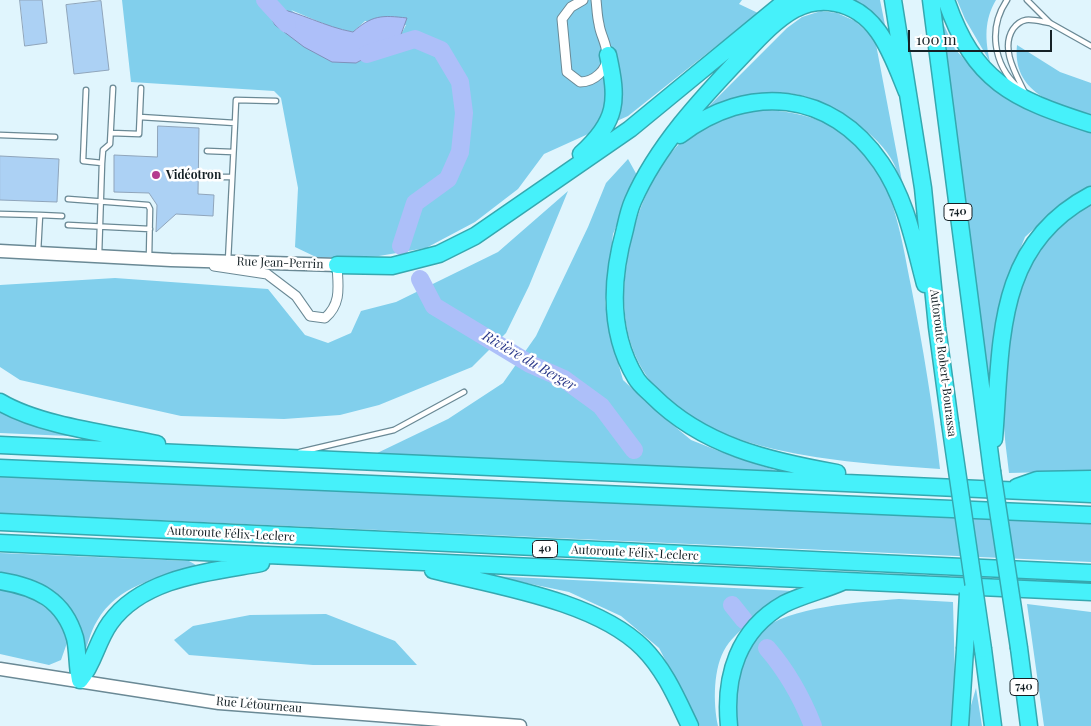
<!DOCTYPE html>
<html>
<head>
<meta charset="utf-8">
<style>
	body { margin:0 }
	#map { position:relative; width:1091px; height:726px; overflow:hidden; background:#e0f5fd; font-family:"Playfair Display",serif }
	canvas { display:block }
	.scale { position:absolute; left:908px; top:30px; width:144px; height:22px; box-sizing:border-box; border:2px solid #152126; border-top:0; padding-left:6px; font-size:15px; line-height:18px; white-space:nowrap; color:#152126; -webkit-text-stroke:4px #fff; paint-order:stroke }
</style>
</head>
<body>
<div id="map">
<canvas width="1091" height="726"></canvas>
<div class="scale">100 m</div>
</div>
<script>
const g = document.querySelector('canvas').getContext('2d');
g.lineJoin = 'round';
function paint(path, color) { g.fillStyle = color; g.fill(path, 'evenodd'); }
function stroke(path, color, width, dash) { g.strokeStyle = color; g.lineWidth = width; g.lineCap = dash ? 'butt' : 'round'; g.setLineDash(dash || []); g.stroke(path); }
function write(font, color, halo, rows, align = 'center') {
  g.font = font + ' "Playfair Display",serif'; g.lineWidth = 5; g.setLineDash([]); g.textBaseline = 'middle'; g.strokeStyle = halo; g.fillStyle = color; for (const [text, x, y, turn = 0] of rows) {
    g.save(); g.translate(x, y); g.rotate((+turn || 0) * Math.PI / 180); g.textAlign = isNaN(turn) ? turn : align; if (halo) g.strokeText(text, 0, 0); g.fillText(text, 0, 0); g.restore();
  }
}
const green = new Path2D(`
	M122 0H742L739 4 758 13 628 116 544 154 518 189 475 222 426 248 379 256 318 258 295 247 298 188 281 98 274 91 131 82ZM291 10 334 28 353 32 365 21 406 25 398 40 356 63Z
	M850 0H880L886 30 874 14Z
	M957 0H996C984 20 985 40 990 62L965 19Z
	M821 11 837 13 855 21 875 39 905 197C901 187 899 174 894 164 880 134 828 99 794 94 766 89 735 100 708 107L787 28 802 17Z
	M941 19 955 49 986 83 1020 104 1091 131V189L1064 201 1025 237 1003 292 993 357 988 379 974 265 942 40Z
	M1017 45 1060 72 1091 83V117C1055 104 1012 93 1017 45Z
	M742 109C788 109 835 116 866 154 895 190 902 241 911 286 923 347 933 407 940 469 796 459 586 448 630 245 637 208 661 152 694 132 709 123 726 117 742 109Z
	M628 159 638 177 613 234 605 302 609 331 623 380 656 411 691 440 734 457 781 472 371 456 448 419 503 383 536 336 588 227 606 183Z
	M568 191 529 286 506 333 472 367 379 405 340 415 284 419 181 416 20 380 0 367V285L115 278 268 289 305 335 328 343 351 333 361 311 396 302 498 252Z
	M1091 203V471L1009 473C1007 453 1003 432 1004 412 1005 364 1011 282 1040 243 1053 226 1074 215 1091 203Z
	M0 406 91 437 0 433Z
	M0 475 1091 523V562L0 513Z
	M0 553 189 561 196 565 192 569C157 577 117 586 97 621 90 632 87 648 82 660 82 648 83 634 78 622 68 602 21 584 0 574Z
	M493 576 794 591C774 600 769 605 753 619 744 628 733 636 726 647 713 667 713 703 718 726H700L659 648 621 616 569 592Z
	M0 586 32 598 55 615 68 640 61 660 49 665 0 654Z
	M899 599 953 602 955 680 952 726H735C733 701 739 649 759 632 788 606 862 602 899 599Z
	M1027 604 1091 612V726H1044Z
	M326 614 395 641 417 665H313L189 655 174 640 193 626 250 615Z
	M976 688 982 726H965Z`);
const water = new Path2D(`
	M272 7C300 12 325 27 353 32 372 15 382 15 407 18L399 40 356 63 332 62 304 47 275 25 266 9Z`);
const river = new Path2D(`
	M265 0 287 24
	M367 54 415 39 441 50 460 82 464 113 460 152 448 179 415 203 401 246
	M420 279 434 306 530 364 564 379 601 406 634 450
	M732 605 744 620
	M767 648C786 670 802 698 813 726`);
const building = new Path2D(`
	M20 0H42L47 43 25 46Z
	M101 1 109 70 74 74 66 5Z
	M158 126 199 128 198 194 214 195 213 216 176 214 156 232 157 205 149 193 114 192V155L157 157Z
	M0 156 59 159 57 202 0 200Z`);
const lane = new Path2D(`
	M1007 0C988 28 993 64 1018 87
	M1027 0 1050 23 1091 46
	M86 90 83 161 102 163 99 255
	M1025 93C1016 74 1000 49 1013 29 1016 25 1020 21 1026 20 1033 19 1043 22 1050 23
	M140 117 235 123 228 261
	M235 123 236 100 276 101
	M111 133 139 134 141 88
	M0 135 55 137
	M207 151 233 152
	M102 163 103 150 110 144 113 88
	M206 177H232
	M68 199 148 205 150 209 149 258
	M0 214 40 215 38 252
	M40 215 62 216
	M68 225 150 229
	M300 452 394 430 464 392`);
const street = new Path2D(`
	M583 0 571 7 562 19 567 72 580 82C594 82 608 70 607 55 607 44 600 34 599 24 597 16 597 8 596 0
	M214 266 267 274 296 296 310 316 325 318C342 303 338 286 337 265`);
const secondary = new Path2D(`
	M0 251 171 260 337 265
	M0 669 219 703 520 726`);
const highway = new Path2D(`
	M893 0 923 188 937 327 950 423
	M931 0 992 471
	M946 0C974 82 1013 99 1091 124
	M680 135C748 83 831 90 881 163 906 199 914 243 925 284
	M581 154C618 121 618 100 608 55
	M337 265 392 266 439 254 475 236 630 129 787 0
	M0 402C40 426 111 434 157 444
	M994 439C1002 343 994 246 1091 195
	M0 445 1091 494
	M0 468 1091 515
	M837 473C769 461 703 446 653 396 647 390 640 385 636 378 608 332 611 279 625 229 627 220 629 210 633 201 657 146 701 99 742 56 758 39 775 20 795 9 807 3 822 0 835 3 879 11 892 56 907 92
	M1017 487 1037 480 1091 479
	M0 522 1091 573
	M0 543 1091 592
	M433 570C497 586 596 601 643 648 665 670 677 699 690 726
	M0 581C37 587 64 600 75 638 78 651 77 666 80 680
	M1019 648 1029 726
	M983 649 993 726
	M80 680C94 663 97 641 110 623 143 577 210 572 261 563
	M729 726C724 676 738 630 784 604 802 595 824 590 842 582
	M960 726 965 649`);
const highwayBridge = new Path2D(`
	M950 423 983 649
	M992 471 1019 648
	M965 649 968 593`);
const markers = [
	[156,175,5,"#b43b8f"]
];
const shields = [
	[958,212,28],
	[545,549,25],
	[1024,687,28]
];
const shieldNames = [
	["740",958,212],
	["40",545,549],
	["740",1024,687]
];
const poiNames = [
	["Vidéotron",166,175]
];
const streetNames = [
	["Rue Jean-Perrin",280,263,2],
	["Autoroute Robert-Bourassa",943,363,83],
	["Autoroute Félix-Leclerc",231,534,3],
	["Autoroute Félix-Leclerc",635,553,3],
	["Rue Létourneau",259,705,5]
];
const waterNames = [
	["Rivière du Berger",529,361,30]
];
paint(green, '#81cfec');
paint(water, '#adbff9');
stroke(water, '#7f90ba', 1);
stroke(river, '#adbff9', 18);
paint(building, '#acd1f4');
stroke(building, '#8fa5bb', 1);
stroke(lane, '#6a8995', 7);
stroke(street, '#6a8995', 11);
stroke(secondary, '#6a8995', 15);
stroke(highway, '#35a8b0', 19);
stroke(lane, '#fff', 4.5);
stroke(street, '#fff', 9);
stroke(secondary, '#fff', 12);
stroke(highway, '#46f1fa', 16);
stroke(highwayBridge, '#35a8b0', 19, []);
stroke(highwayBridge, '#46f1fa', 16);
for (const [x, y, r, color] of markers) { const dot = new Path2D(); dot.arc(x, y, r, 0, 2 * Math.PI); g.fillStyle = color; g.fill(dot); stroke(dot, '#fff', 2); }
for (const [x, y, w] of shields) { const box = new Path2D(); box.roundRect(x - w / 2, y - 8.5, w, 17, 4); g.fillStyle = '#fff'; g.fill(box); stroke(box, '#152126', 1); }
write('bold 11px', '#152126', null, shieldNames);
write('bold 12px', '#152126', '#fff', poiNames, 'left');
write('12px', '#152126', '#fff', streetNames);
write('italic 14px', '#2a398a', '#fff', waterNames);
</script>
</body>
</html>
